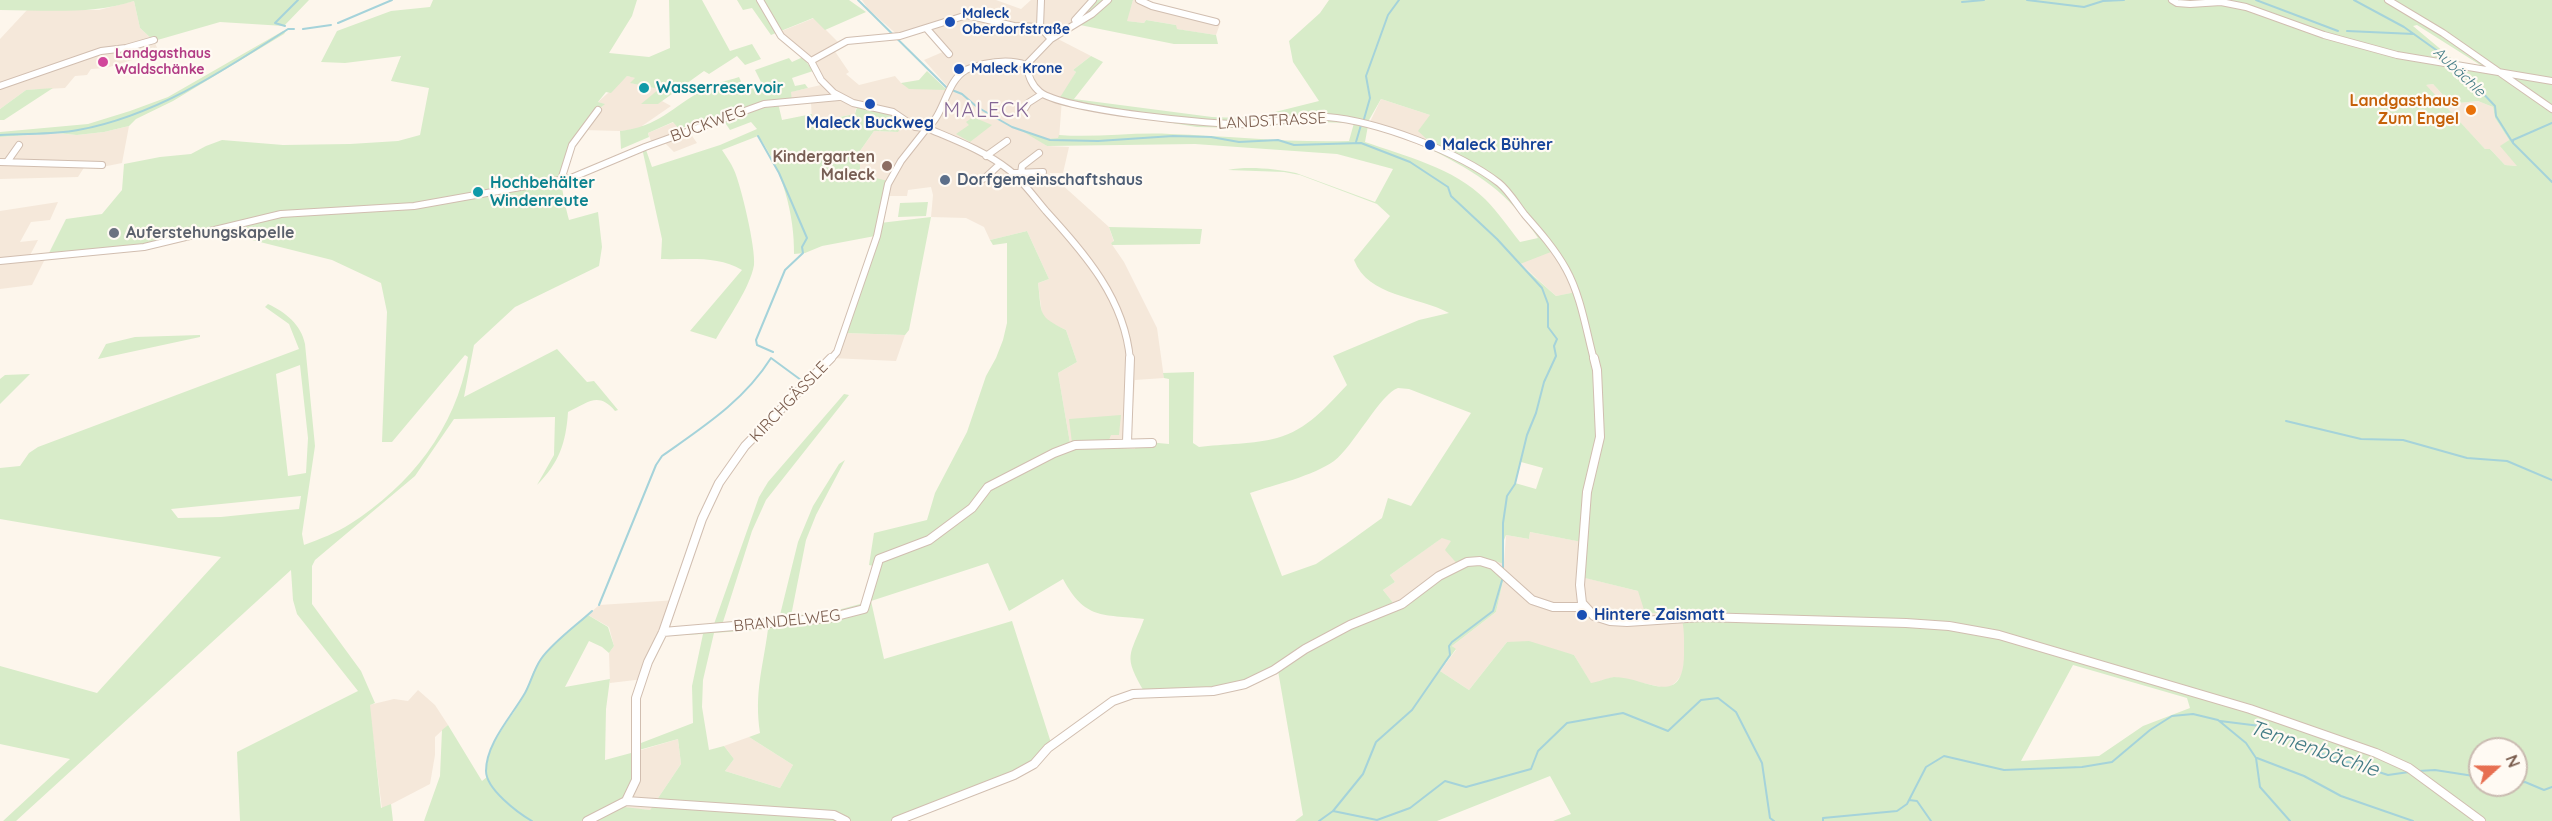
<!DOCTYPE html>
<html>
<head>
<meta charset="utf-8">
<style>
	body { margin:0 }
	#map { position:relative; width:2552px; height:821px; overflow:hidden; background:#fdf6ec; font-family:Quicksand,sans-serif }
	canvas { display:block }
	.north { position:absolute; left:2468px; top:737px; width:60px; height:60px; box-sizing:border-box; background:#fffaf3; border:2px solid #cabbb1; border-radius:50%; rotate:69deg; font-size:16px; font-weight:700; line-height:24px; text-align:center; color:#7a5c4d }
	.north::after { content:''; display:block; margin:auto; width:21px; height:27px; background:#e76f51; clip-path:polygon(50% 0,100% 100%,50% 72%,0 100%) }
</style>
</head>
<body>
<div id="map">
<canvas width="2552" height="821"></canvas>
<div class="north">N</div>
</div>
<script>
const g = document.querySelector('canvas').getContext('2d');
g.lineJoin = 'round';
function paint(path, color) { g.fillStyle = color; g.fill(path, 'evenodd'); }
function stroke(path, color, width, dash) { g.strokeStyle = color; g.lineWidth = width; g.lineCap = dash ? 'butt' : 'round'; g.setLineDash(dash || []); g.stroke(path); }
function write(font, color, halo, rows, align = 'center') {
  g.font = font + ' Quicksand,sans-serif'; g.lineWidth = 4.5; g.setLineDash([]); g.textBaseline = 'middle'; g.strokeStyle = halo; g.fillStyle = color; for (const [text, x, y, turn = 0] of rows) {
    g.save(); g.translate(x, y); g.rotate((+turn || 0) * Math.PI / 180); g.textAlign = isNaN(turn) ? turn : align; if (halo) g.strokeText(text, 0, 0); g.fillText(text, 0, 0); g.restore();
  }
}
const residential = new Path2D(`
	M862 0H996L1021 9 1031 0H1096L1084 17 1087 20 1058 39 1091 56 1073 70 1076 72 1062 99 1059 139H1048L1026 131 1047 146 1069 147 1063 173H1049L1109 227 1114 242 1111 243 1124 262 1157 328 1164 378 1135 380 1131 439 1137 441 1135 449 1106 447 1071 449 1058 373 1077 362 1066 330 1046 321 1042 315 1038 283 1049 279 1027 231 990 240 984 227 966 218 931 217 933 195 931 187 908 190 907 196H883L860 174V151L874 131 898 132 856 108 855 114 812 122 811 103 793 105 790 92 821 85 809 64 777 33 814 18 841 45 834 50 849 72 846 74 859 85 895 76 901 83 947 90 948 87 924 60 945 51 927 31 901 38 868 9Z
	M1133 0H1142L1221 21 1216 35 1176 29V25L1146 20 1144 23 1126 21Z
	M134 1 140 28 154 41 159 52 106 68 91 69 87 75 75 76 65 88 26 90 0 109V39L27 10H99Z
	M627 76 636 78 631 83 660 89 642 104H657L662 101 671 106 642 126 644 128 620 131 583 130 604 104 598 102Z
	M2433 84 2453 106 2459 103 2478 101 2493 107 2495 118 2509 140 2501 146 2518 166 2505 165 2490 149H2485L2425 85Z
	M1381 99 1430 115 1433 145 1430 149 1368 126Z
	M674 122 679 129 676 130 678 133 688 130 697 143 674 152 664 142 653 146 648 133Z
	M129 126 122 163 102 167 85 166 78 177 0 179V137L56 133 77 135 104 132Z
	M58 202 50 220 31 222 20 242 38 240 28 259 46 257 32 285 0 289V211Z
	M1556 249 1577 292 1556 296 1520 263Z
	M845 333 905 335 896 361 831 358Z
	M1530 532 1588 543 1586 578 1638 591 1680 613 1684 624V662L1683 673 1676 682 1670 687H1661L1614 677 1591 684 1574 655 1507 642 1469 690 1440 671 1456 650 1452 646 1496 612 1504 577 1491 567 1495 561 1504 563 1506 535 1529 539Z
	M1443 537 1451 541 1461 568 1398 609 1383 590 1395 582 1390 575Z
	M677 600 670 627 644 679 610 683 609 653 614 646 609 627 588 615 599 605Z
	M418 690 435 705 448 725 435 737V755L430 784 382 809 369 705 394 699 408 701Z
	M749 737 793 765 780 788 725 771 734 759 724 746Z
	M678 739 681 764 650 810 624 808 631 781V753Z`);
const green = new Path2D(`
	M0 0H309L284 26 220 22 154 41 140 28 134 1C91 15 44 10 0 10Z
	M433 0H637L632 16 609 53 649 57 670 48 669 0H702L730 51 752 44 761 59 745 65 737 56 709 74 704 71 658 104H641L659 89 630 83 635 78 627 76 611 93 606 92 598 102 605 104C586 118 561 158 562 182 562 194 566 208 569 220L598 212 602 247 599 266 515 307 474 345 464 397 557 349 587 382 594 381 618 410 615 411C598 391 588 403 568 412 566 443 559 463 537 485L554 455 555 417 454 419 415 476 315 560 312 566V604L361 671 375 703 370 705 381 808 391 804 393 821H240L237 752 358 691 297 614 293 600 291 570 16 821H3L70 759 0 744V666L97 693 221 557 0 519V468L20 466 29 453 38 447 299 349 289 324 265 307 268 304C285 312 301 324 305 344L315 446 302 534 304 545C320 539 336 533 350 524 410 486 456 428 468 357L465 355 392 442H382L387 312 381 283 332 260 208 229 143 244 49 253 66 219 102 214 122 190 124 164 160 157 191 154 206 146 222 140 283 145 350 144 398 141 420 135 429 88 391 81 401 56 345 63 321 62 337 31 391 11 430 7ZM300 365 308 438 306 473 288 476 276 374ZM301 496 299 509 221 517 178 518 171 509Z
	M737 0H849L866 12 825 30 813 18 771 35 752 8 743 10Z
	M1096 0H1133L1127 21 1144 23 1146 20 1176 25 1177 29 1216 35 1218 44H1174L1080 25 1087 21 1083 18Z
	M1329 0H2552V821H1553L1571 814 1550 776 1437 821H1295L1303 815 1277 665 1245 686 1145 693C1122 654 1130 657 1144 619 1102 614 1085 620 1063 579L1009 611 988 563 871 601 884 659 1012 621 1053 749 1039 762 902 821H424L440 776 442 730 448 725 482 781 487 777C483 746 512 719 525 694 530 683 532 670 540 660 553 643 572 629 588 615L608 627 614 646 609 653 602 647 589 641 565 687 610 679 606 709 605 760 631 753V781L624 807 650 810 681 764 678 739 639 750 641 743 693 723 692 686 703 634 666 636 670 627 714 624 759 497 768 482 844 394 849 395 766 500 752 531 723 622 779 619 798 542 813 506 839 464 845 460 816 515 806 540 791 616 834 611 864 603 874 566 869 565 874 533 927 520 935 493 967 432 986 376 996 358 1003 340 1007 323V243L993 245 990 240 1027 231 1049 279 1038 283C1042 314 1037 316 1066 330L1077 362 1058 373 1071 449 1107 447 1135 449 1137 441 1169 444V379L1164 378 1163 373 1194 372 1193 443 1199 447C1222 444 1256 444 1277 438 1307 430 1327 406 1347 385L1333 356 1419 320 1449 313C1418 296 1368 297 1354 260L1390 216 1377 204 1300 175 1284 172 1228 170C1248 166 1276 169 1296 173L1375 202 1393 169 1337 154 1195 144 1047 146 1024 132 1026 131 1048 139 1058 138 1059 135C1096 138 1133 132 1170 134 1230 136 1289 143 1349 141L1354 123 1314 122 1241 128 1197 127 1061 105 1062 100 1059 99 1076 72 1073 70 1091 56 1103 62 1074 99 1212 117 1239 118 1267 114 1319 101 1293 62 1289 41 1320 13ZM2417 25 2485 68 2457 63 2413 26ZM2433 84 2453 106 2459 105V103L2478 101 2493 107 2495 118 2509 140 2500 146 2517 166 2505 165 2490 149H2485L2426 85ZM1381 99 1430 115 1418 131 1433 145 1430 149C1479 174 1507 191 1538 238L1520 242C1509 228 1498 212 1485 199 1454 168 1405 156 1365 142L1369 120ZM1556 250 1576 292 1556 296 1520 264ZM1398 388 1409 389 1471 413 1411 506 1388 498 1382 518 1346 544 1316 564 1282 576 1250 493C1274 485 1313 476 1334 461 1353 447 1381 393 1398 388ZM1521 462 1543 468 1536 489 1515 483ZM1530 532 1587 543 1585 578 1638 591 1645 613H1680C1685 627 1684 640 1684 655 1683 710 1645 677 1614 677 1607 678 1598 682 1591 683L1574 655 1529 641 1507 642 1469 690 1440 671 1456 649 1452 646 1496 612 1504 577 1491 567 1495 561 1504 564V540L1506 535 1529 539ZM1442 538 1451 541 1445 550 1460 567 1398 609 1383 590 1395 582 1390 575ZM768 629C763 668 754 692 760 733L749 737 793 765 780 788 725 771 734 759 724 746 709 750 702 707 703 680 714 633ZM2073 665 2187 698 2190 708 2143 726 2099 756 2021 761ZM2480 749H2516V785H2480Z
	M283 31H286L284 34 173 101 136 119 129 126 104 132 77 135 56 133 0 137V132L88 124 130 111 168 97Z
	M803 57 813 71 792 78 795 86 805 84 808 88 791 92 792 102 778 103 782 120 812 114 813 122 855 114 857 107 888 114 903 124 898 132 874 131 860 151V174L888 181 880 223 931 217 909 330 905 335 845 333 875 236 822 246 805 253 794 254C795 216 782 167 758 136L722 150C726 156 731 163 734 170 741 185 756 249 754 265 750 288 728 318 716 339L690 331 742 270C717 255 689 260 661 259L662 239 642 148 645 147 652 167 720 145 757 129 751 122 730 130 720 115 679 129 673 122 648 133 649 137 621 149 620 131C658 127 672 107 703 90 714 83 727 81 739 77L745 90 763 86 755 70 789 58 792 62Z
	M927 71 947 90 909 89 901 83 919 80Z
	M53 88 4 120H0V109L26 90Z
	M973 117 992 125 970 142 956 134 969 125 966 122Z
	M928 202 926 216 898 217 900 203Z
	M1109 227 1202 229 1200 244 1112 245 1111 243 1114 241Z
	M200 335V337L98 359 106 344 135 337Z
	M30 374 0 404V379L5 375Z
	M1121 415 1119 435H1111L1109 440 1072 443 1069 419Z`);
const stream = new Path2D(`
	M858 0 947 88 962 94 977 107 1012 127 1050 140 1098 141 1173 136 1211 137 1239 142 1278 140 1294 145 1361 143 1410 162 1448 187 1451 196 1497 239 1542 288 1548 304V327L1557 339 1554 346 1556 356 1544 382 1536 413 1527 435 1515 484 1507 496 1503 523V572
	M2027 0 2084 7 2103 1 2124 0
	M2256 0 2338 31
	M2354 0 2404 27 2453 62
	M1962 2 1984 0
	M338 23 392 0
	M285 26 275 23 298 0
	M303 29 331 25
	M2347 31 2414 34
	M2459 68 2495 106 2496 116 2513 143
	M1364 119 1370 98 1366 76 1388 15 1399 0
	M2552 123 2513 140V143L2552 182
	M0 135C26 133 52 135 78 130 155 116 223 71 288 29H294
	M758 136 779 173 807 238 802 247 803 253 785 270 756 340 757 345 773 352
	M1356 142 1361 125
	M2286 421 2361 439 2403 440 2467 458 2507 461 2552 480
	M599 605 656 465 662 456C703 427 744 401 771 358L805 383
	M2220 721 2260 726 2323 754 2388 775 2409 772
	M2257 758 2304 776 2341 796 2413 821
	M2418 771 2435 770 2480 777
	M2516 783 2525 782 2544 790 2552 787
	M1909 800 1917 801 1931 821
	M1333 811 1363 774 1376 742 1412 710 1450 655 1449 646 1452 642 1493 611 1503 577
	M532 821C518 813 486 789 486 771 486 743 512 716 525 693 531 682 534 669 541 659 553 642 577 625 592 611
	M1319 821 1333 811 1377 820 1410 808 1445 781 1466 787 1531 769 1538 751 1567 723 1623 713 1668 731 1701 700 1718 698 1736 712 1762 763 1770 818 1774 821
	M1823 821V818L1897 811 1907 804 1926 767 1944 756 2004 770 2082 767 2112 762 2150 730 2172 716 2193 714 2218 720 2246 743 2256 758 2260 787 2290 821`);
const minorFar1 = new Path2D(`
	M760 0 781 36 811 61 821 80 834 93 853 103 893 112 915 127 927 128C945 114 946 81 966 70 971 67 979 66 984 64 998 61 1013 60 1026 65 1029 76 1031 85 1040 92 1063 110 1217 126 1250 124 1275 122 1302 116 1327 117 1377 121 1459 152 1499 183 1509 191 1517 205 1525 215 1540 232 1555 249 1566 269 1581 296 1586 330 1594 360
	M1139 0 1152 6 1216 22
	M2172 0 2177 3 2190 4 2221 2 2246 7 2324 35 2397 55 2552 81
	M2388 0 2443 33 2552 109
	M1075 20 1093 0
	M1040 27 1041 0
	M927 29 949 54
	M1051 39 1092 14 1108 0
	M811 61 847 41 900 36 967 15 1014 26 1040 27 1051 39 1026 65
	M0 86 101 51 126 48 154 40
	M1025 108 1028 103 1042 94
	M927 128C955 140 985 151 1009 170 1023 181 1034 197 1046 211 1085 254 1125 299 1130 360
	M986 156 1007 141
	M0 162 102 165
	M7 162 19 145
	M1012 173 1043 172
	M1021 173 1022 166 1039 153
	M561 180 572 145 598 110
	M978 181 985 178 1000 164
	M0 261 144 247 281 214 414 206 571 178 645 147 764 104 839 97
	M830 360 837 352 877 236 888 184 901 161 927 128`);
const minor = new Path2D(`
	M1594 358 1597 370 1600 437 1587 492 1580 585 1582 603 1594 616 1610 621 1627 622 1702 617 1906 623 1949 626 1999 635 2250 709 2376 753 2409 768 2481 821
	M1127 442 1130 358
	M663 632 829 618 864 609 879 559 929 540 972 508 988 487 1054 453 1075 445 1152 443
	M626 801 834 815 846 821
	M587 821 626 801 636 780V698L648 662 663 632 702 519 719 483 745 446 831 358
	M896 821 1014 775 1034 764 1048 748 1113 701 1133 694 1213 691 1245 684 1274 670 1305 649 1350 625 1402 604 1439 576 1467 562 1480 561 1493 565 1532 600 1553 607H1584`);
const markers = [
	[950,22,6,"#1a4fb4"],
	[103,62,6,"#d1479c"],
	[959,69,6,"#1a4fb4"],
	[644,88,6,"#0f9aa8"],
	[870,104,6,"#1a4fb4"],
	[2471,110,6,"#e8710a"],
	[1430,145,6,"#1a4fb4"],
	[887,166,6,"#8d6e63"],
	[945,180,6,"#5c6f8a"],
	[478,192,6,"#0f9aa8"],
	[114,233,6,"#6b7280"],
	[1582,615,6,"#1a4fb4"]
];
const farTransitnames = [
	["Maleck",962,14],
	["Oberdorfstraße",962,30],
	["Maleck Krone",971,69]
];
const farHotelnames = [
	["Landgasthaus",115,54],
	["Waldschänke",115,70]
];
const farWaternames = [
	["Aubächle",2459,72,43]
];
const cultureNames = [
	["Wasserreservoir",656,88],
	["Hochbehälter",490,183],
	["Windenreute",490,201]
];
const foodNames = [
	["Landgasthaus",2459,101],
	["Zum Engel",2459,119]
];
const streetNames = [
	["LANDSTRASSE",1272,121,-3],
	["BUCKWEG",708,124,-20],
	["KIRCHGÄSSLE",789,402,-46],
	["BRANDELWEG",787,621,-6]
];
const transitNames = [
	["Maleck Buckweg",870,123,"center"],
	["Maleck Bührer",1442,145],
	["Hintere Zaismatt",1594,615]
];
const educationNames = [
	["Kindergarten",875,157],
	["Maleck",875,175]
];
const serviceNames = [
	["Dorfgemeinschaftshaus",957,180]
];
const worshipNames = [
	["Auferstehungskapelle",126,233]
];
const quarterNames = [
	["MALECK",987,111]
];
const nearWaternames = [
	["Tennenbächle",2314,749,19]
];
paint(residential, '#f5e8da');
paint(green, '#d8ecc9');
stroke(stream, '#a5d3da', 2);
stroke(minorFar1, '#d1beb0', 8);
stroke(minor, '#d1beb0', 10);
stroke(minorFar1, '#fff', 6);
stroke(minor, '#fff', 8);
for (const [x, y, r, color] of markers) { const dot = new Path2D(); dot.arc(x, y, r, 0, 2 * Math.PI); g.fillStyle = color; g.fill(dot); stroke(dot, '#fffaf3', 2); }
write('bold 14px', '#164399', '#fffaf3', farTransitnames, 'left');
write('bold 14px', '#b23c85', '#fffaf3', farHotelnames, 'left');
write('italic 15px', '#437c86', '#fffaf3', farWaternames);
write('bold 16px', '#0d838f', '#fffaf3', cultureNames, 'left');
write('bold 16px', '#c56008', '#fffaf3', foodNames, 'right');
write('16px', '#7a5c4d', '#fffaf3', streetNames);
write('bold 16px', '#164399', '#fffaf3', transitNames, 'left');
write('bold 16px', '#785e54', '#fffaf3', educationNames, 'right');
write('bold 16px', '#4e5e75', '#fffaf3', serviceNames, 'left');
write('bold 16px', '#5b616d', '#fffaf3', worshipNames, 'left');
g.letterSpacing = '1.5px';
write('20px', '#846695', '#fffaf3', quarterNames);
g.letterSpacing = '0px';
write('italic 21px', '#437c86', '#fffaf3', nearWaternames);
</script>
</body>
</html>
